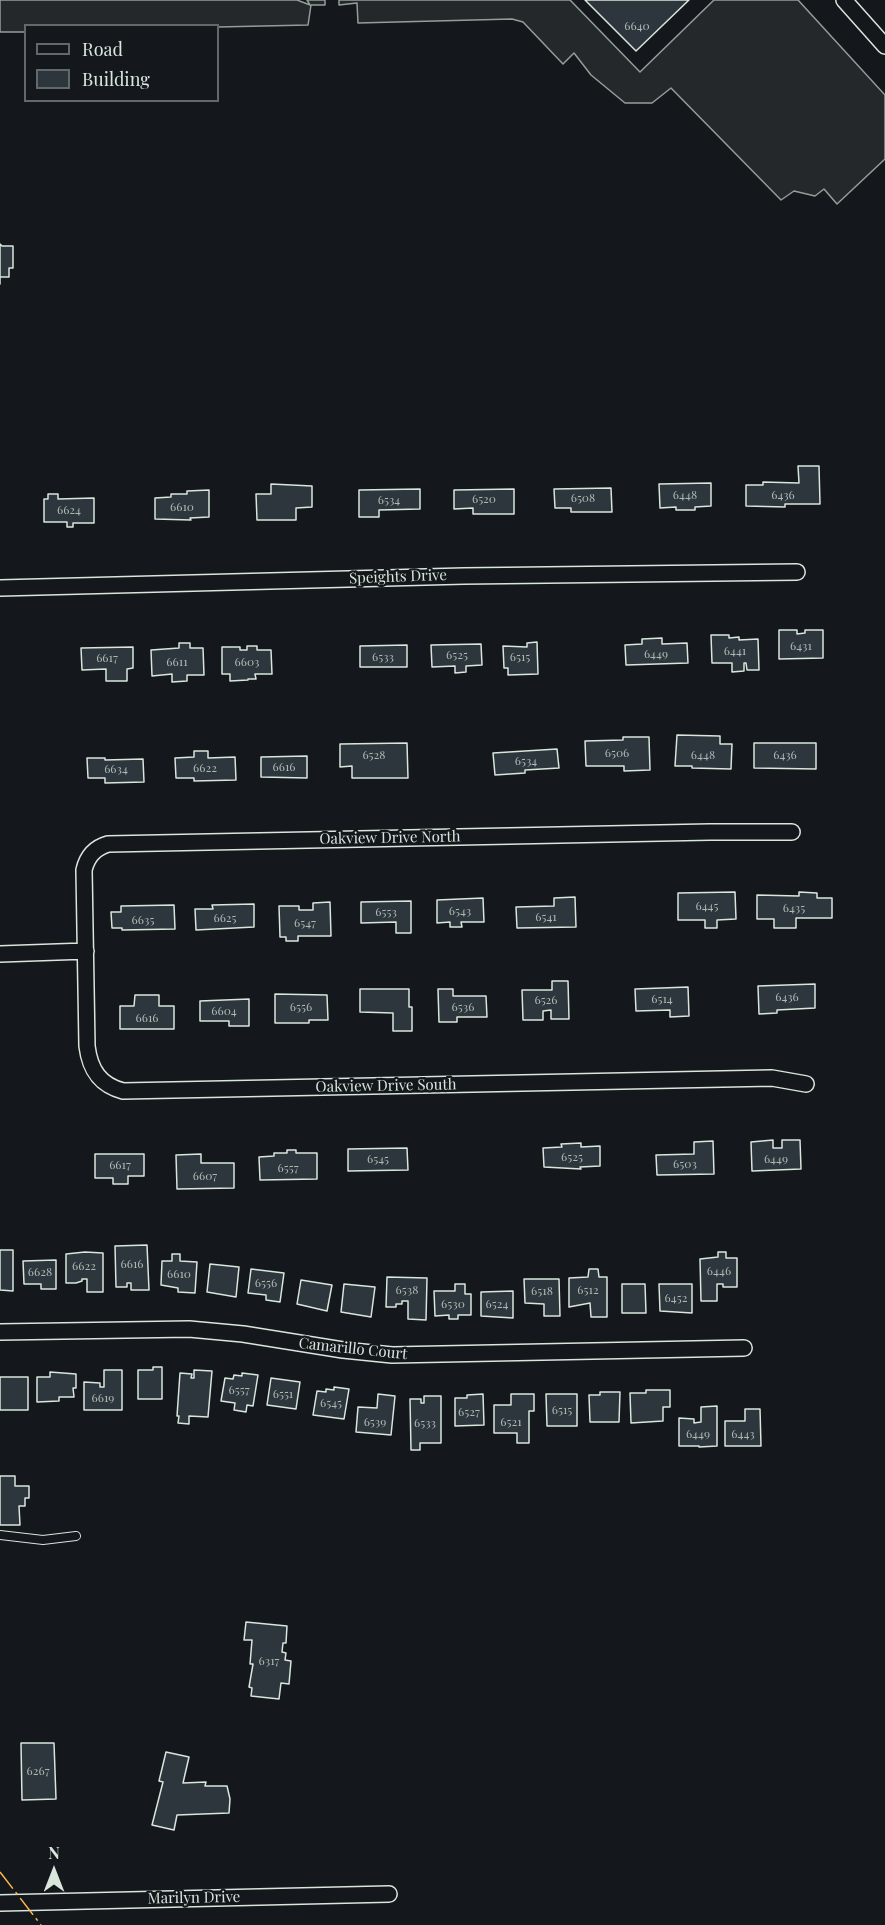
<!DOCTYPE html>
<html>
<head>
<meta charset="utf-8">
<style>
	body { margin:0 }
	#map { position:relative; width:885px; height:1925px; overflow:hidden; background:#14181c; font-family:"Playfair Display",serif }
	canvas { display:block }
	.legend { position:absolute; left:24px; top:24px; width:195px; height:78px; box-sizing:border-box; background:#14181c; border:2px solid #626a69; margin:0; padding:8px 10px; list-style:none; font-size:18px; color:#d8e6dc }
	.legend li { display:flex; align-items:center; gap:12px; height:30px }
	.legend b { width:30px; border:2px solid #626a69 }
	.north { position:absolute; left:24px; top:1841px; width:60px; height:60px; -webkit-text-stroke:4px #14181c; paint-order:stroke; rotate:0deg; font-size:16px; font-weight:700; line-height:24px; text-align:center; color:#d8e6dc }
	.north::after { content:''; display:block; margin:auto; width:21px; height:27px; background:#d8e6dc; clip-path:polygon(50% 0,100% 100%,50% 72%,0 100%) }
</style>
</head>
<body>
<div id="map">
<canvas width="885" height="1925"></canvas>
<ul class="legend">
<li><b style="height:8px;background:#14181c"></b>Road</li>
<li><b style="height:16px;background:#2c363c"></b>Building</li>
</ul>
<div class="north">N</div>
</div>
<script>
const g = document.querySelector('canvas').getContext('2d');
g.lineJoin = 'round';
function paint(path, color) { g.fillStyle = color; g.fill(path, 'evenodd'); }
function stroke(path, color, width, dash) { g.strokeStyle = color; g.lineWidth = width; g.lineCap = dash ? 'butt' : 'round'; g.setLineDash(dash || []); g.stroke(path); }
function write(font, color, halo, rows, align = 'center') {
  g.font = font + ' "Playfair Display",serif'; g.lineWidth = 4.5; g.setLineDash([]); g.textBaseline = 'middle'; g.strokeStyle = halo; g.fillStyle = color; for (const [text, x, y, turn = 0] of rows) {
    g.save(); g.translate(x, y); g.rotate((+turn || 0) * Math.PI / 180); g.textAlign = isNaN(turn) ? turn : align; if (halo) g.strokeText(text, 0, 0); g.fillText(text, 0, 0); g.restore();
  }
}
const parking = new Path2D(`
	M0 0H297L310 5 307 0H325V5H311L308 25 218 27V26H26L25 32H0Z
	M339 0H570L640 72 714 0H798L885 95V159L837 204 824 189 815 196 794 191 781 200 671 88 652 103H625L591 75 574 53 563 64 523 22 512 19 358 23 357 3 339 5Z`);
const building = new Path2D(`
	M585 0H689L636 51Z
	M0 244 2 246H13V268H9V277H0V284Z
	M798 466H819L820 504H785V507L746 506V485H763V482L799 483Z
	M711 483V506L695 507V510H676V507L660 508 659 484Z
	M271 484 312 486V507L296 508V520H257L256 494H271Z
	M611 488 612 512H571V508H555L554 489Z
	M420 489V509L379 510V517H359V490Z
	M514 489V514H473V508L454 509V490Z
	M209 490V517L190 518 191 520 155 519V498L171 497V494H187V491Z
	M48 494H58V499L94 498V523H73V527H67V522H44V499H48Z
	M779 630H797V634L805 633V630H823V658L779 659Z
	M711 635H729V638L739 637V640L758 639 759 670H747L746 663H744V671L732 672V663H712Z
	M662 638V644L687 643 688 663 626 665 625 645 642 644V639Z
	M537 642 538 674 508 675V668H504L503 646 527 647V643Z
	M179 643H190V648H203L204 675H187V681L172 682V674L152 676 151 650 179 648Z
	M481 644 482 665 466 666V672L455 673V666L432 667 431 645Z
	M407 645V667H360V646Z
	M247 646H257V650H271L272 674H255L256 679H248V680L230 681V674H222V647H240V650H247Z
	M133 647V668L127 669V681H106V669L82 670 81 648Z
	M677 735 720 736V744H732L731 769 692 768V766H675Z
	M623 737H649L650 770 624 771V766H586L585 741 623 740Z
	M407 743 408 778H352V766L340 767V744Z
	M754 743H816V769L754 768Z
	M557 749 559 768 525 770V773L495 775 493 753Z
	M194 751H208V758L235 757 236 780 194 781V778H176L175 758 194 757Z
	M307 756V778L261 777V757Z
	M87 758H105V760L143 759 144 782 105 783V778H88Z
	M735 892 736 919 717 920V928H705V920H678V893Z
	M799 892 817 893V898H832V918H796V928H774V919H757V895L799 896Z
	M575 897 576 927 517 928 516 907 554 906V898Z
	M483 898 484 922H461L462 927H450V922L437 923V900Z
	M411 901V933H396V922L361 923V902Z
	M330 902 331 936H298V941H286V937H280L279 906H299V910H313V903Z
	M254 904V927L196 930 195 909H213L212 905Z
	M174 905 175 929 122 930V928H112L111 912H121V906Z
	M552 981H568L569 1019H551V1010L543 1011V1020H523L522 990H552Z
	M815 984V1008L777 1010V1013L759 1014 758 986Z
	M688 987 689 1016 670 1017V1010L636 1011 635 989Z
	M360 989H409V1007H412V1031H393V1013L360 1012Z
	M438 989H453V996H486L487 1017H457V1022H439Z
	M275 994 327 995 328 1020H309V1023H275Z
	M135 995H159V1006H174V1029H120V1006H134Z
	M249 999V1026H229V1021H200V1001Z
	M773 1140V1148H782V1140H800L801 1169 752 1171 751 1142Z
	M713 1141 714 1174 657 1175 656 1155 694 1154V1142Z
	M581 1143V1147L600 1146V1166L580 1167 581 1169 544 1167 543 1148 562 1147 561 1144Z
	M407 1148 408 1170 348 1171V1149Z
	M287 1150H296V1153H317V1179L260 1180 259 1157 274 1156V1153H287Z
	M95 1154H144V1176H128V1184H113V1178H95Z
	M201 1154V1163H234V1188L177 1189 176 1155Z
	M147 1245 149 1290H131V1283H127V1287H116L115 1246Z
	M0 1250H13V1291L0 1290Z
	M85 1252 103 1253V1292H87V1279H82V1281L76 1283H66V1254Z
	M718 1252H726V1258H737V1287H723V1284H717V1301H701L700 1259 718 1257Z
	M172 1254H180V1261L197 1262 195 1293 178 1292V1288L161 1285 162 1261H172Z
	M56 1260V1289H41V1284H24L23 1261Z
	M210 1264 239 1267 236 1297 207 1292Z
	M251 1269 284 1273 280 1302 266 1300V1295L248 1293Z
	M589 1269H598L599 1277H607V1317H591L590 1303 569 1307V1278L588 1277Z
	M387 1277 427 1278 426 1320 408 1319V1301H402V1304H396V1307H386Z
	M524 1279H559L560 1316H544V1304L525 1303Z
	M301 1280 332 1285 327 1311 297 1304Z
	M344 1284 375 1287 371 1317 341 1312Z
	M455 1284H465V1294H471V1315H458V1319H449V1315L435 1316 434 1291H455Z
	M622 1284H645L646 1313H622Z
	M659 1284H692V1313L660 1311Z
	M513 1291V1318L481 1316V1292Z
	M153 1367H162V1399H138V1370H153Z
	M104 1370H122V1410H84V1382L100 1383V1387H104Z
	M194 1370 212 1371 208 1417 189 1416V1424L178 1423 179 1416H177L180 1373 192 1374 191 1378H194Z
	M50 1372 76 1374V1388H73L74 1397H59V1401L37 1402V1377H50Z
	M242 1373 258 1375 253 1406 247 1405 246 1412 234 1410 235 1403 221 1401 225 1378 233 1379 234 1375 242 1376Z
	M0 1377H28V1410H0Z
	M271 1378 300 1382 296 1409 267 1405Z
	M334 1387 349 1389 344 1419 313 1415 317 1391 326 1392V1389L334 1390Z
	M646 1390H670V1407H663V1421L631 1423 630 1393H646Z
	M600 1392H620L619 1422H590L589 1395H600Z
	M378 1394 395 1396 391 1435 356 1432 358 1407 377 1408Z
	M483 1394 484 1425 455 1426V1398H467V1395Z
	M511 1394H534V1411H529V1443H517V1433H494V1405H511Z
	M546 1394H577V1426H547Z
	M424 1396H441V1443H420V1450H411L410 1399H421V1403H424Z
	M717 1406V1446L699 1447V1446H679V1418L694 1419V1423L701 1422V1407Z
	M745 1409H760L761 1446H725V1421H745Z
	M0 1476H15V1486H29V1498H25V1506H19L20 1525H0Z
	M246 1622 287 1626 286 1643H283L282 1652 286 1653 285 1660 291 1661 289 1684 281 1683 279 1699 251 1696 252 1688 249 1687 253 1664H250L252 1640H244Z
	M21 1743H54L56 1799 22 1800Z
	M166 1752 189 1757 183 1783 206 1782 205 1786H227L230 1799 229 1813 177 1815 174 1830 152 1825 163 1782 159 1781Z`);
const service = new Path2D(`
	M0 1535 43 1540 76 1536`);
const minor = new Path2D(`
	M844 0 885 46
	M0 588 464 576 797 572
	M792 832H710L108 844C94 848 87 857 84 870L87 1046C90 1070 100 1085 123 1091L772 1078 806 1084
	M0 954 86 951
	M0 1332 189 1329 243 1334 343 1350 392 1355 744 1348
	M0 1903 389 1894`);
const power = new Path2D(`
	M0 1872 41 1925`);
const numberNames = [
	["6640",637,26],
	["6448",685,495],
	["6436",783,495],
	["6508",583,498],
	["6520",484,499],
	["6534",389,500],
	["6610",182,507],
	["6624",69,510],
	["6431",801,646],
	["6441",735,651],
	["6449",656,654],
	["6525",457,655],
	["6533",383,657],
	["6515",520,657],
	["6617",107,658],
	["6611",177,662],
	["6603",247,662],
	["6506",617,753],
	["6528",374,755],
	["6448",703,755],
	["6436",785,755],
	["6534",526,761],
	["6616",284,767],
	["6622",205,768],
	["6634",116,769],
	["6445",707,906],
	["6435",794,908],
	["6543",460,911],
	["6553",386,912],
	["6541",546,917],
	["6625",225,918],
	["6635",143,920],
	["6547",305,923],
	["6436",787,997],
	["6514",662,999],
	["6526",546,1000],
	["6556",301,1007],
	["6536",463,1007],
	["6604",224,1011],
	["6616",147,1018],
	["6525",572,1157],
	["6545",378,1159],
	["6449",776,1159],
	["6503",685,1164],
	["6617",120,1165],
	["6557",288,1168],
	["6607",205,1176],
	["6616",132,1264],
	["6622",84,1266],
	["6446",719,1271],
	["6628",40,1272],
	["6610",179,1274],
	["6556",266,1283],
	["6538",407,1290],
	["6512",588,1290],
	["6518",542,1291],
	["6452",676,1298],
	["6530",453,1304],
	["6524",497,1304],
	["6557",239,1390],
	["6551",283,1394],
	["6619",103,1398],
	["6545",331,1403],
	["6515",562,1410],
	["6527",469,1412],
	["6539",375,1422],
	["6521",511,1422],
	["6533",425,1423],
	["6449",698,1434],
	["6443",743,1434],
	["6317",269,1661],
	["6267",38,1771]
];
const streetNames = [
	["Speights Drive",398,577,-2],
	["Oakview Drive North",390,838,-1],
	["Oakview Drive South",386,1086,-1],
	["Camarillo Court",353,1349,6],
	["Marilyn Drive",194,1898,-1]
];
paint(parking, '#24282b');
stroke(parking, '#939e99', 1.5);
paint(building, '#2c363c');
stroke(building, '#d8e6dc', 1.5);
stroke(service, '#d8e6dc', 10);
stroke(minor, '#d8e6dc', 18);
stroke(service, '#14181c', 8);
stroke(minor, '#14181c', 15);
stroke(power, '#ffb74d', 1.5, [21, 4.5, 3, 4.5]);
write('12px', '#adbab4', null, numberNames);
write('15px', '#d8e6dc', '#14181c', streetNames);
</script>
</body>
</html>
